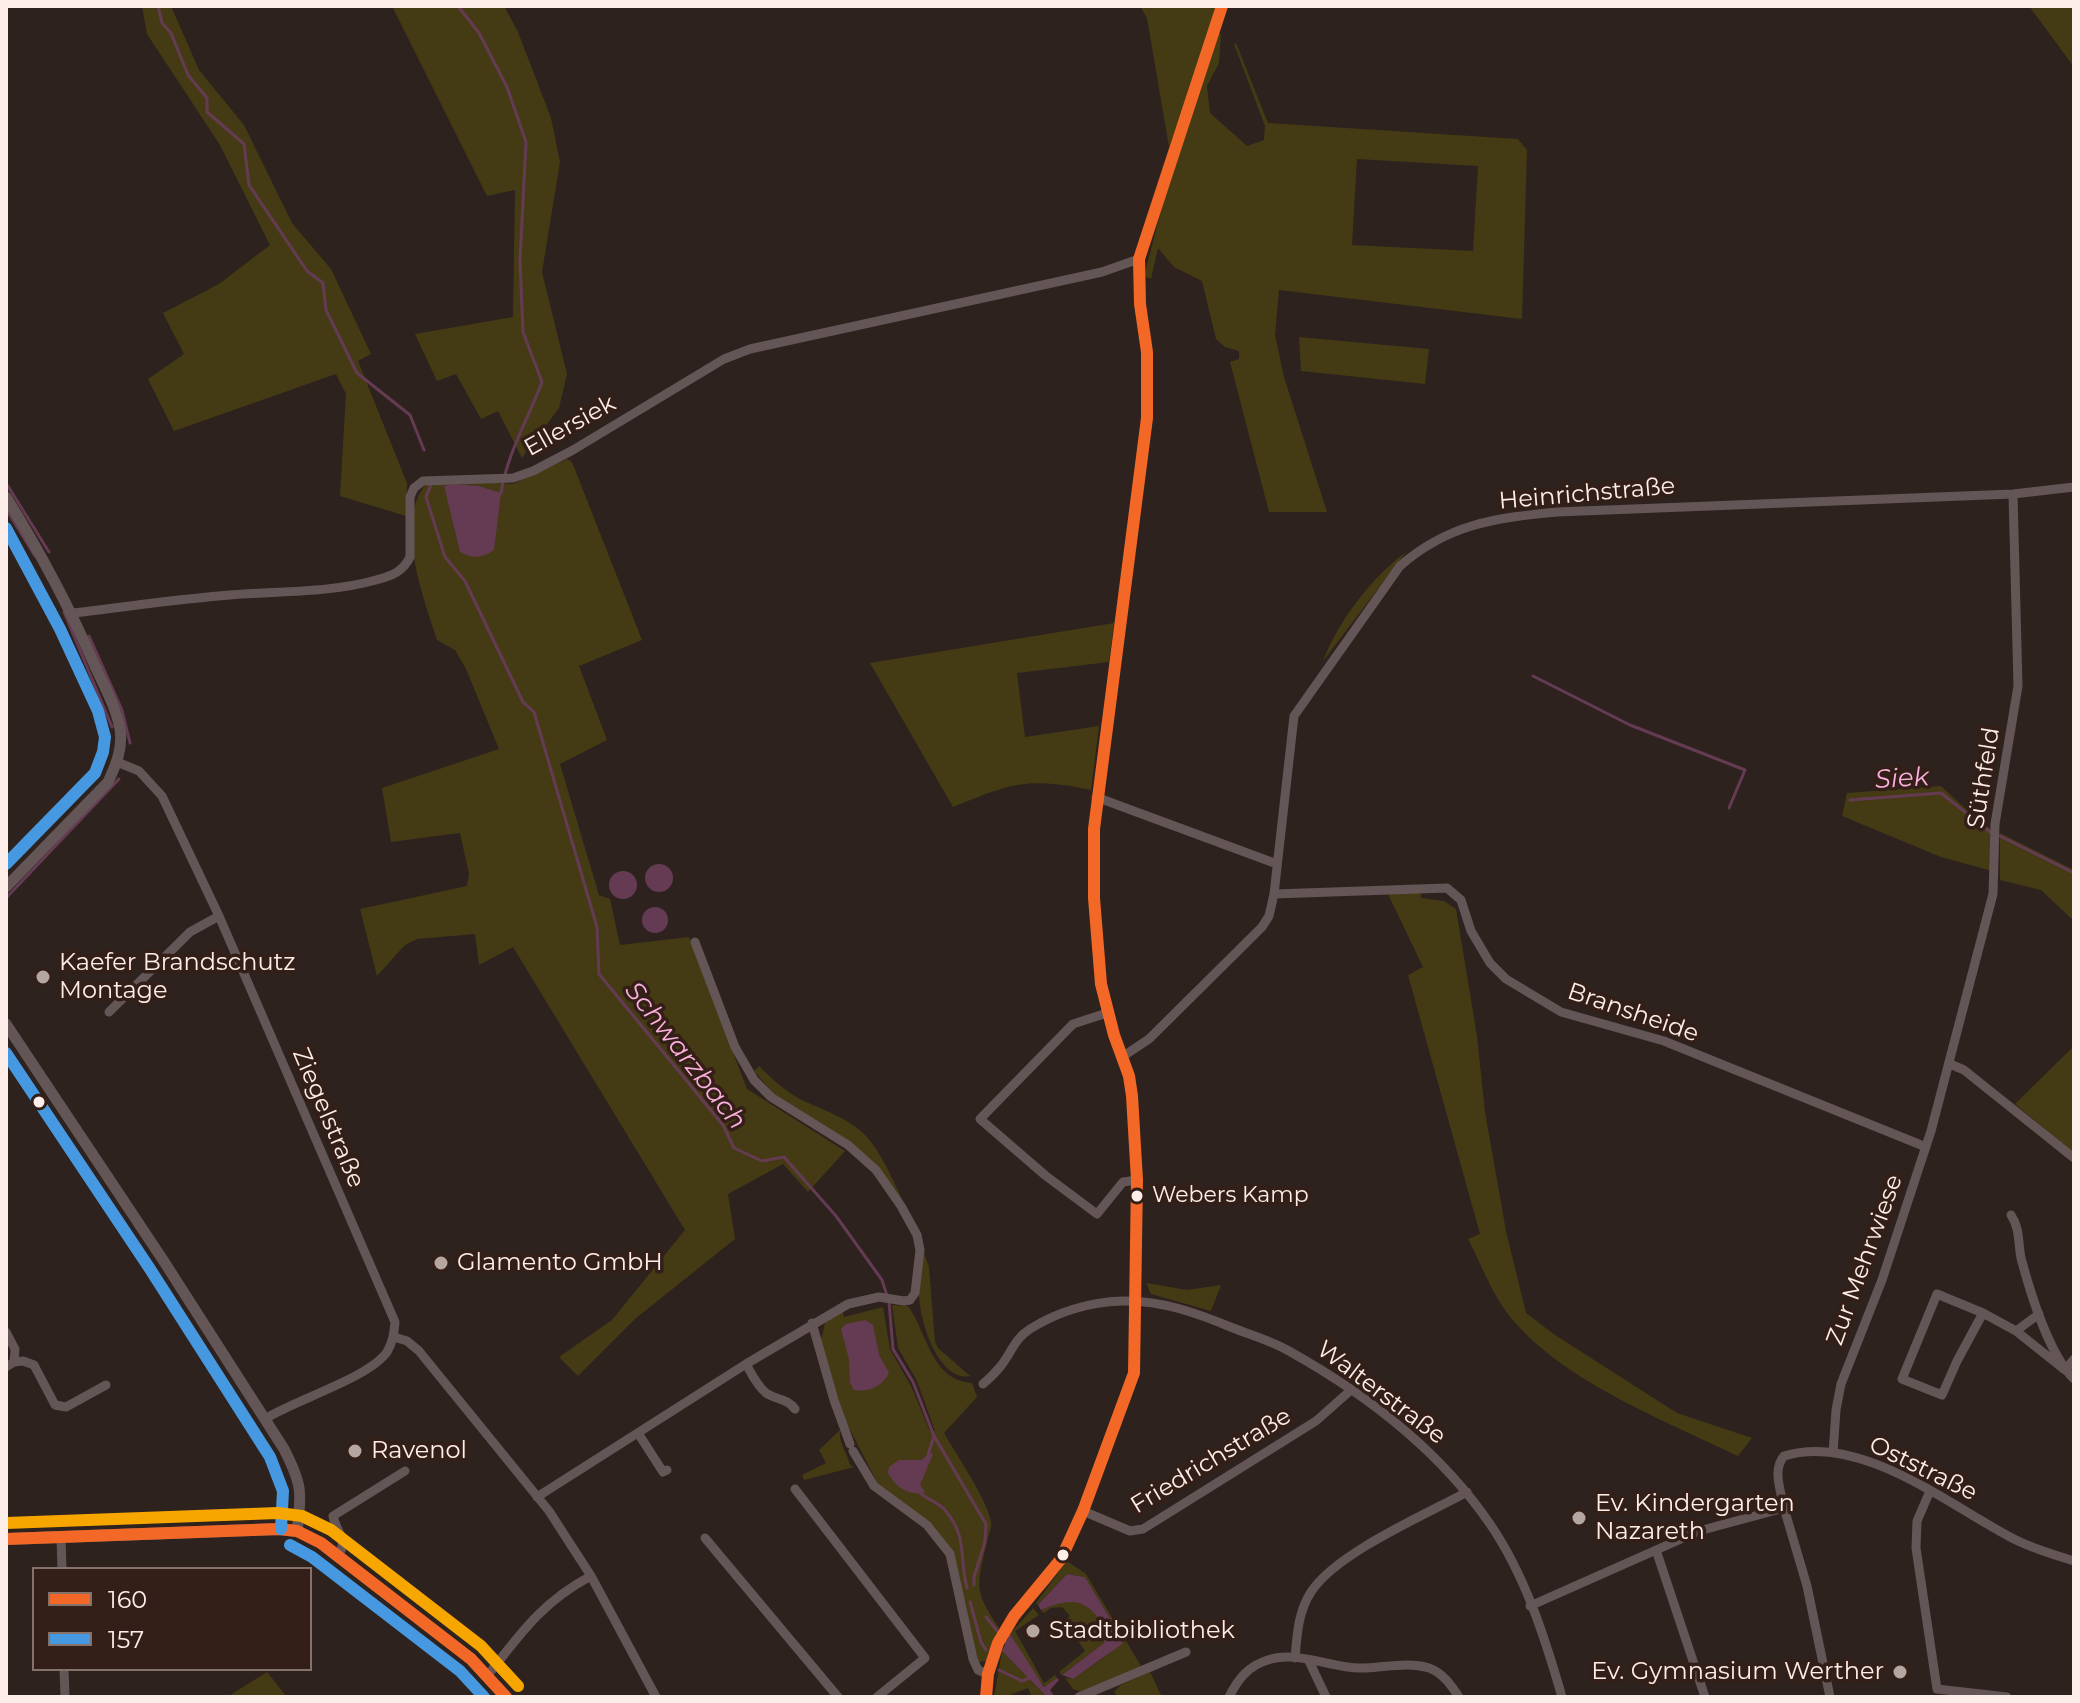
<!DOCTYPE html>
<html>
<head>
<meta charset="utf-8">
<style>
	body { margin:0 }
	#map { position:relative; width:2080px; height:1703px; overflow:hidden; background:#2d221d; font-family:Montserrat,sans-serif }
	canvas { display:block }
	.frame { position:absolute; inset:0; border:8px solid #fdeee9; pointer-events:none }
	.legend { position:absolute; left:32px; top:1567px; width:280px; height:104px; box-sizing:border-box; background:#331f17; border:2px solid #84726b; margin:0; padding:10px 14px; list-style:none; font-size:24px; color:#fdeee9 }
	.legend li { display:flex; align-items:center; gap:16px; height:40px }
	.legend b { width:40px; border:2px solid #84726b }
</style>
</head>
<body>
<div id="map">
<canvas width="2080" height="1703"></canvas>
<div class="frame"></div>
<ul class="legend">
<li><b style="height:10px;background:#f36827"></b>160</li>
<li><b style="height:10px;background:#4699e1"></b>157</li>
</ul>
</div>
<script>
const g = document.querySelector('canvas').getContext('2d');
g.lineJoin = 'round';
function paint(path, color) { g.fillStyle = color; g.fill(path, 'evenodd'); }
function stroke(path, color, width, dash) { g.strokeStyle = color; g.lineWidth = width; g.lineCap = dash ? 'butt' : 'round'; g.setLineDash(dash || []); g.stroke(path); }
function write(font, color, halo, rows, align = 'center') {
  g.font = font + ' Montserrat,sans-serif'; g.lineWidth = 7; g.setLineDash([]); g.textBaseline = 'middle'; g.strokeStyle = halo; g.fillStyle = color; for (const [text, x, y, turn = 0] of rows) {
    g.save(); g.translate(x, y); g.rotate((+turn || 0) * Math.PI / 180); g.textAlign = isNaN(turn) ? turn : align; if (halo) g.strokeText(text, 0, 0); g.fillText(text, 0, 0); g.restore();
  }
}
const green = new Path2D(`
	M142 6H171L199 70 244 125 292 223 331 269 371 354 358 361 407 483 406 516 340 496 346 394 336 374 174 431 148 379 184 354 163 313 219 284 270 245 220 145 147 34Z
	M392 6H504L518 32 551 118 560 162 542 272 567 374 559 408 522 458 498 411 481 419 456 374 437 381 415 334 513 317 515 190 487 196Z
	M1140 6H1218L1169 147 1147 18Z
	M2029 6H2074V67Z
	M1218 33 1221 34 1219 63 1207 86 1210 113 1247 146 1264 140 1265 126 1234 44 1236 43 1268 123 1518 139 1527 150 1522 319 1279 290 1275 335 1284 377 1327 512H1269L1230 362 1239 359V351L1225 347 1216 339 1202 281 1174 267 1158 248 1151 279 1144 276 1167 188ZM1357 159 1478 166 1473 251 1352 245Z
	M1299 337 1429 349 1425 384 1301 371Z
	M567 459 572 462 642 640 579 666 607 740 560 764 599 895 610 899 620 945 689 937 747 1089 845 1151 808 1192 783 1164 728 1194 735 1239 635 1319 578 1376 559 1357 612 1320 685 1230 513 947 479 965 475 934 417 939 405 945 377 976 360 909 467 886 469 874 460 833 391 842 382 788 499 749 466 669 455 650 437 640C424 598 394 523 426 484L462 480 513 484ZM454 484 478 486 501 493 460 551 444 486Z
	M1406 552 1323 661C1339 620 1371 578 1406 552Z
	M1114 623 1109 662 1017 673 1025 737 1099 726 1091 790C1028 777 1012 783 953 807L870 663Z
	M1941 786 1981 823 1990 828 1992 871 1941 857 1842 816 1847 793Z
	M2000 833 2074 870V921L2041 890 2000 880Z
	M1387 892H1421V898L1444 901 1456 909 1477 1036 1485 1112 1506 1231 1526 1313 1555 1335 1677 1413 1752 1438 1738 1456C1665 1421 1553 1377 1505 1310 1490 1289 1480 1262 1468 1239L1480 1234 1408 975 1423 967Z
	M2074 1046V1153L2015 1104Z
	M759 1066C771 1078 783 1089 798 1098 819 1109 848 1117 865 1135 882 1153 892 1179 903 1201L851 1142 773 1093 754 1071Z
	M923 1250 929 1267 935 1342 938 1348 970 1376C938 1382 919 1319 919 1294 920 1279 923 1265 923 1250Z
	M1146 1283 1187 1290 1221 1285 1211 1311 1151 1294Z
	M892 1305 908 1306C928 1334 931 1380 972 1383L977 1397 944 1433C956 1454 988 1501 991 1522 992 1529 987 1539 986 1546 976 1588 975 1592 999 1628L986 1661 978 1662 975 1652 953 1553 934 1527 878 1484 843 1416 821 1341 826 1318 842 1310 844 1317 883 1307 890 1349 911 1386 930 1431H935L917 1381 898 1348Z
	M840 1430C838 1442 847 1452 850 1465L854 1467 804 1480 802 1475 826 1463 819 1450Z
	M1067 1561 1086 1574 1141 1666 1082 1692 1073 1689 1065 1678 1073 1679 1106 1656 1123 1640 1085 1577 1067 1574 1038 1605 1036 1603Z
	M1061 1601C1086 1600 1095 1610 1107 1633L1104 1643 1062 1675 1059 1672 1085 1651 1078 1641 1082 1638 1077 1632 1073 1634 1063 1622 1070 1616 1062 1607 1051 1608 1044 1613 1041 1610Z
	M1033 1608 1039 1615 1015 1631 1044 1683 1055 1675 1057 1678 1045 1687 1034 1674 1010 1634Z
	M1002 1651 1042 1692 1047 1697 1031 1695 1028 1688 1005 1697H994Z
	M267 1672 287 1697H227Z
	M1150 1672 1162 1697H1117L1114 1692 1121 1685Z`);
const water = new Path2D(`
	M454 484 479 486 501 493 494 550C482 558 473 559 460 552L444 486Z
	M645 878a14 14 0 1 1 28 0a14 14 0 1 1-28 0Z
	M609 885a14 14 0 1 1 28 0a14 14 0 1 1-28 0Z
	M642 920a13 13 0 1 1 26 0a13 13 0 1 1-26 0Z
	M865 1320 873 1325 879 1355 889 1373C882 1387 869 1392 854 1390L850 1383 849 1359 841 1329 846 1324Z
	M929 1453 933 1454 920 1485 925 1492C909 1497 895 1486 888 1473L889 1467 899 1460H922Z
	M1067 1574 1085 1577 1123 1640 1122 1644 1073 1679 1062 1675 1104 1643 1107 1633C1090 1600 1075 1595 1041 1610L1038 1605Z
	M1010 1634 1044 1687 1057 1678 1059 1680 1050 1690 1055 1697H1047L1002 1651Z`);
const stream = new Path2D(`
	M158 6 162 23 171 33 188 75 207 98V112L244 144 249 185 307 271 323 283 326 310 357 373 410 415 424 450
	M458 6 479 33 507 87 526 142 520 261 523 332 542 382C528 419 507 454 501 493L498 495
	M6 483 49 552
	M431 485 426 497 445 557 465 581 523 702 534 712 597 927 599 974 723 1125 734 1148 762 1161 784 1157 836 1216 882 1280 889 1302 893 1349 913 1382 934 1436 986 1524 985 1542 974 1577V1585
	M6 509 35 556
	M64 612 112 727
	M89 636 122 710 130 743
	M1533 676 1630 725 1745 770 1729 808
	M1850 800 1941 793 1990 832
	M2000 836 2074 873
	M6 898 119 779
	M928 1455 934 1436
	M919 1492C926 1499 938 1502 945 1510 968 1537 959 1558 967 1588
	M970 1602 981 1642 986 1650
	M986 1617 1008 1644
	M999 1670 1022 1681 1032 1677`);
const minor = new Path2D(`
	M73 613C125 607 178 599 230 595 278 591 330 593 376 580 391 576 403 572 410 557V497L414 488 423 481 513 478 533 471 573 450 724 359 750 349 1102 272 1139 259
	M117 762 139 771 162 796 219 916 395 1322C394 1333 393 1342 387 1352 369 1378 294 1400 265 1419
	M1096 797 1277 864
	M1274 894 1447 888 1461 900 1471 931 1490 963 1506 979 1561 1012 1664 1041 1926 1147
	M109 1012 190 932 219 916
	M1107 1013 1073 1024 980 1119 1046 1176 1097 1214 1123 1182 1137 1180
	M1122 1057 1149 1039 1262 927 1269 916 1274 894 1294 716 1400 566C1448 524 1495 518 1557 512L2013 494 2074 487
	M1950 1064 1964 1070 2074 1158
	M2011 1215C2020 1228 2018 1243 2021 1258 2030 1292 2049 1354 2074 1379
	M1983 1313 1957 1361 1942 1395 1902 1379 1937 1294 1983 1313 2016 1331 2065 1370 2074 1359
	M812 1323 834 1400 850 1444
	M2016 1331 2039 1314
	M6 1332 15 1349 14 1362 6 1367
	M394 1337 407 1341 419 1351 549 1511 591 1576 656 1697
	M14 1362 23 1361 34 1365 55 1405 66 1407 106 1385
	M746 1364C751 1373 757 1386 766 1393 776 1400 787 1398 795 1409
	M983 1384C989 1379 995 1373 1000 1367 1011 1354 1014 1339 1030 1329 1057 1312 1090 1302 1122 1301 1161 1300 1197 1313 1233 1328 1251 1335 1272 1341 1289 1351 1366 1394 1440 1451 1490 1524 1525 1575 1545 1638 1562 1697
	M638 1433 663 1472 667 1470
	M853 1451 874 1486 927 1525 950 1554 973 1659 978 1670 988 1674
	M1833 1453 1836 1410 1841 1384 1882 1280 1931 1131 1993 894 1995 824 2018 686 2013 494
	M795 1489 925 1658 877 1697
	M1930 1491 1917 1521 1916 1548 1937 1689 2007 1697
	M537 1497 746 1364 848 1304 879 1297 904 1301 910 1300 915 1293 920 1250 917 1235 901 1206 876 1170 848 1145 771 1097 754 1080 735 1047 695 942
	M1784 1508 1807 1586 1830 1697
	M1083 1511 1130 1531 1143 1529 1316 1421 1351 1390
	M61 1538 62 1569
	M705 1538 838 1697
	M1656 1550 1705 1697
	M338 1556C349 1540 336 1531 333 1516L405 1471
	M1530 1606 1699 1531 1784 1508C1781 1491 1772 1470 1784 1456 1861 1432 1951 1507 2016 1540 2034 1549 2055 1555 2074 1561
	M1295 1658C1297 1635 1298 1612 1311 1592 1336 1553 1425 1515 1467 1492
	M1309 1661 1326 1697
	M64 1669 65 1697
	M488 1675C520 1634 543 1601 591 1576
	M986 1697 988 1674 998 1643 1014 1616 1047 1579 1061 1559 1083 1511 1134 1373 1137 1180 1132 1096 1129 1076 1114 1035 1101 984 1094 898V829L1147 418V352L1140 304 1139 259 1222 6
	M1079 1697 1186 1652
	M1229 1697C1238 1679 1248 1666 1268 1660 1297 1650 1331 1668 1360 1668 1383 1668 1407 1661 1429 1668 1443 1673 1451 1685 1459 1697`);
const tertiary = new Path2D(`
	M6 497C40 552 69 606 95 666 104 686 116 707 120 729 123 748 116 765 108 782L6 887
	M6 1024 163 1260 284 1449C302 1484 302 1492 297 1531`);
const secondary = new Path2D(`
	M6 1539 279 1529 297 1531 321 1543 471 1659 506 1697`);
const bus1 = new Path2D(`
	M6 1539 279 1529 297 1531 321 1543 471 1659 506 1697
	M986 1697 988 1674 998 1643 1014 1616 1061 1559 1083 1511 1134 1373 1137 1180 1132 1096 1129 1076 1114 1035 1101 984 1094 898V829L1147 418V352L1140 304 1139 259 1222 6`);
const bus2 = new Path2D(`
	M6 528 60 629 98 711 105 737 103 752 95 773 6 864
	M6 1053 150 1269 270 1457 283 1491 281 1529
	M290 1545 312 1557 460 1671 484 1697`);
const bus3 = new Path2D(`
	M6 1523 278 1513 302 1516 331 1530 481 1646 518 1686`);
const markers = [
	[43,977,8,"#b4a7a2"],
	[39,1102,7,"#fdeee9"],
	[1137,1196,7,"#fdeee9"],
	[441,1263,8,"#b4a7a2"],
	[355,1451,8,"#b4a7a2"],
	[1579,1518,8,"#b4a7a2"],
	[1063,1555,7,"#fdeee9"],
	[1033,1631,8,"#b4a7a2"],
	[1900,1672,8,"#b4a7a2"]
];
const busNames = [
	["Webers Kamp",1152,1196]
];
const streetNames = [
	["Ellersiek",570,426,-29],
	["Heinrichstraße",1587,494,-5],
	["Süthfeld",1984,778,-81],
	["Bransheide",1633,1013,19],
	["Ziegelstraße",328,1118,67],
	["Zur Mehrwiese",1865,1260,-70],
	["Walterstraße",1381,1393,37],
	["Friedrichstraße",1211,1461,-31],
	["Oststraße",1923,1469,26]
];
const poiNames = [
	["Kaefer Brandschutz",59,963],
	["Montage",59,991],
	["Glamento GmbH",457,1263],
	["Ravenol",371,1451],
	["Ev. Kindergarten",1595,1504],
	["Nazareth",1595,1532],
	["Stadtbibliothek",1049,1631],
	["Ev. Gymnasium Werther",1884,1672,"right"]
];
const waterNames = [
	["Siek",1902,779,-3],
	["Schwarzbach",685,1056,52]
];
paint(green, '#443b15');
paint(water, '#653b54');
stroke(stream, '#653b54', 3);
stroke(minor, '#645656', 9);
stroke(tertiary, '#645656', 11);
stroke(secondary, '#685758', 12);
stroke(bus1, '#f36827', 12);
stroke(bus2, '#4699e1', 12);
stroke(bus3, '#f7a600', 12);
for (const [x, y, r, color] of markers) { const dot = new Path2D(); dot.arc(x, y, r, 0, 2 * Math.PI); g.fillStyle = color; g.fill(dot); stroke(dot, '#331f17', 3); }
write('22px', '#fdeee9', '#331f17', busNames, 'left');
write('24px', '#fdeee9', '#331f17', streetNames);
write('24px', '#fdeee9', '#331f17', poiNames, 'left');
write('italic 26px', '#fcb0dd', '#331f17', waterNames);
</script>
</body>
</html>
